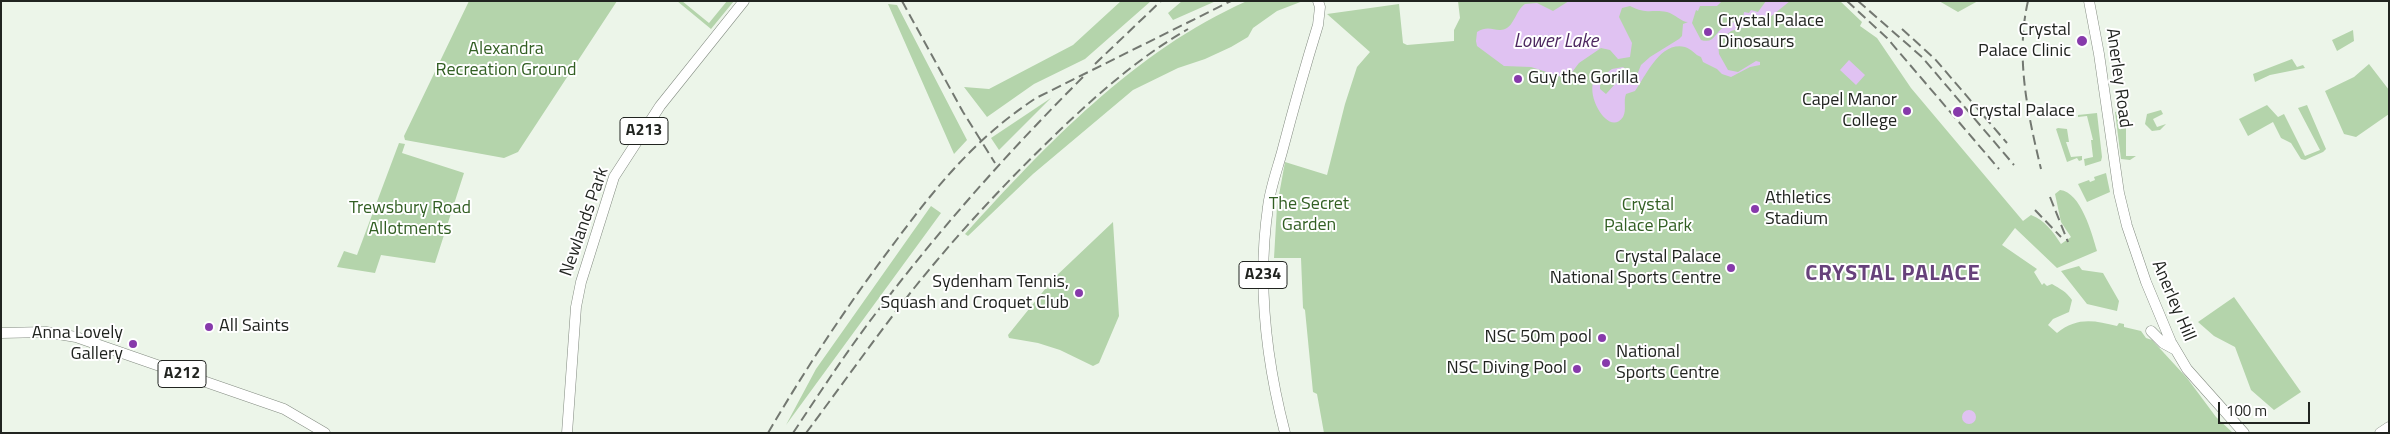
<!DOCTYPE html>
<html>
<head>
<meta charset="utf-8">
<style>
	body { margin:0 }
	#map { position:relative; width:2390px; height:434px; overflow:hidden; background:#ecf5e9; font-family:"Titillium Web",sans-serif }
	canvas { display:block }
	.frame { position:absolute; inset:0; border:2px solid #212420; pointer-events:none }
	.scale { position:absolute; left:2218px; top:402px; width:92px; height:22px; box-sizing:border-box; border:2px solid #212420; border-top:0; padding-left:6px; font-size:15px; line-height:18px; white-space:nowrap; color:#212420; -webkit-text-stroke:4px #fff; paint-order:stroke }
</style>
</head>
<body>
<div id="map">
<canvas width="2390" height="434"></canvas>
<div class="frame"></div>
<div class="scale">100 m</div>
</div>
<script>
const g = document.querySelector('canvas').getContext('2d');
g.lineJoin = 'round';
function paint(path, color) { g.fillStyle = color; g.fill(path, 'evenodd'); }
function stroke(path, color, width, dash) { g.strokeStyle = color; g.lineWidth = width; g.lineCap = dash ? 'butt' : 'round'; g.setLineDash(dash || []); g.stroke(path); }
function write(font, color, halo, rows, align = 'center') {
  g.font = font + ' "Titillium Web",sans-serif'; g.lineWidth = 4; g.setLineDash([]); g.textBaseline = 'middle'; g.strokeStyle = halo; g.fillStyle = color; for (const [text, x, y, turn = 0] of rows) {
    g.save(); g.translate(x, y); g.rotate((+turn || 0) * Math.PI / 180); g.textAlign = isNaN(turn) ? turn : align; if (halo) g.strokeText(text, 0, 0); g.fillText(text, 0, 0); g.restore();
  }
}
const green = new Path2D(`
	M469 1H617L518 152 504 158 405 140 404 136Z
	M677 1H682L709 23 727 1H734L711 29Z
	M1121 1H1151L1085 59 1034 84 987 117 964 87 989 89 1073 45Z
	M1182 1H1216L1173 20 1168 13Z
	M1247 1H1303L1277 11 1253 28 1248 37 1231 47 1205 59 1178 68 1133 90 1033 174 968 236 965 234C1046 145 1134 51 1247 1Z
	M1458 1H1840L1862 22 1860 26 1877 38 1911 88 2023 221 2031 215C2045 220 2053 232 2061 244L2071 237 2061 222 2055 194 2060 190C2081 192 2092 234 2097 251L2057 268 2015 228 2002 245 2037 269 2034 272 2042 285 2044 283 2047 286 2052 284C2060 289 2066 291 2072 300L2069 312 2053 319 2048 325 2057 333C2076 317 2094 320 2117 326L2119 323 2124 324V327L2141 331 2146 338 2152 340 2187 378 2216 417 2233 433H1324L1317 394 1313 392 1305 310 1303 308 1301 258H1274L1277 206 1285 162 1327 175 1345 104 1357 67 1370 52 1327 14 1399 4 1403 43 1407 45 1454 41V30L1460 18Z
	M1939 1H1978L1958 12Z
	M888 4 897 5 967 140 954 154Z
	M2353 30 2354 41 2337 51 2332 40Z
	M2292 59 2297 67 2303 65 2305 68 2270 75 2255 82 2253 74Z
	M2369 64 2389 90V114L2356 137 2344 134 2325 91 2354 77Z
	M1051 98 999 150 991 138Z
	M2267 105 2278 117 2284 114 2305 156 2320 150 2298 108 2307 105 2326 149 2323 152 2305 160 2301 159 2291 143 2281 138 2273 122 2248 136 2239 119Z
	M2126 108V156H2136L2130 160 2121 159 2115 112Z
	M2161 110 2163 114 2153 119 2157 127 2166 124 2160 130 2152 131 2145 124 2147 114Z
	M2097 113 2102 157 2101 161 2085 166 2084 159 2093 157 2091 140H2093L2087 116 2078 117V115Z
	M2058 128 2067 129 2069 142H2066L2071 157 2082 156V160L2079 161 2077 158 2067 162 2056 129Z
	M399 143 405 144 402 153 464 173 435 263 381 255 375 273 337 267 344 251 357 255Z
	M2106 173 2110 192 2087 202 2078 184 2089 180 2090 182 2095 180 2094 177Z
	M931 206 941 213 786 425 816 369Z
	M1113 222 1119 316 1099 363 1093 366 1060 350 1038 343 1009 338 1008 335 1054 278Z
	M2079 266 2082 270 2103 273 2119 301 2117 311 2087 304 2061 271Z
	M2234 297 2301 392 2274 410 2251 390 2235 347 2214 336 2198 322Z`);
const water = new Path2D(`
	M1569 1H1722L1717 6H1700L1698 11 1696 10 1692 23 1701 40C1715 44 1714 33 1724 27 1730 23 1737 21 1743 18L1744 12 1749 13 1751 10 1758 12 1766 1H1790L1764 22 1731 31 1718 42 1719 54 1728 70 1738 72 1756 61 1760 62V65L1750 67 1731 77 1722 74 1717 69 1703 62 1701 57C1695 55 1692 49 1685 47 1660 41 1646 76 1635 91L1626 94C1623 101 1627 110 1623 117 1610 136 1588 101 1593 83L1612 69 1623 67 1627 70 1628 79 1635 80 1641 65 1650 57 1679 39 1682 36 1683 24 1688 22C1681 22 1675 14 1667 12 1651 9 1648 15 1630 6L1622 8 1619 17 1632 43 1630 57 1618 59 1610 50 1601 48 1579 63 1569 76 1562 77 1531 67 1504 66 1477 46 1476 41 1477 32C1490 24 1495 33 1505 29 1514 26 1516 10 1525 4L1537 3 1553 11ZM1608 77 1617 78V82L1606 94 1600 89V85Z
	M1849 60 1865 75 1856 85 1840 70Z
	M1962 417a7 7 0 1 1 14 0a7 7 0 1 1-14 0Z`);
const primary = new Path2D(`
	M2089 1 2099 54 2119 193 2127 226 2146 282 2171 342 2187 369 2244 433
	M2151 331 2163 343 2174 349
	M1 333 46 332 76 337 284 409 325 433
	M567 433 576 307 581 282 614 177 660 106 744 1
	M1285 433C1266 360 1257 283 1268 207 1270 189 1277 170 1282 152 1293 110 1305 67 1318 25L1320 7 1318 1
	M2380 433 2389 427`);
const rail = new Path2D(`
	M902 1 963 112 995 163
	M1847 1 1887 38 1999 169
	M1858 1 1922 57 2014 165
	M2028 1C2015 57 2028 115 2041 169
	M1902 29 1935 59 2007 143
	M1095 64 1161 1
	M2050 197 2068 242
	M2035 210 2061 237
	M768 433C806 368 847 306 892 246 936 187 973 140 1036 98L1231 1
	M793 433C819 394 845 354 873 317 937 232 1008 152 1083 77
	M806 433C842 385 877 335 915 287 960 231 1009 179 1061 129 1100 92 1141 56 1188 29`);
const markers = [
	[1708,32,5,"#873aab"],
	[2082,41,6,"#873aab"],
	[1518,79,5,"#873aab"],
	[1907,111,5,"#873aab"],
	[1958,112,6,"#873aab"],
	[1755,209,5,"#873aab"],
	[1731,268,5,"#873aab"],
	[1079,293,5,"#873aab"],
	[209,327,5,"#873aab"],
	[1602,338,5,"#873aab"],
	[133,344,5,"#873aab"],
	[1606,363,5,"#873aab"],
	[1577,369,5,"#873aab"]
];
const shields = [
	[644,131,48],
	[1263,275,48],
	[182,374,48]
];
const shieldNames = [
	["A213",644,131],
	["A234",1263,275],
	["A212",182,374]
];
const poiNames = [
	["Crystal Palace",1718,22,"left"],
	["Dinosaurs",1718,43,"left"],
	["Crystal",2071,31],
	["Palace Clinic",2071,52],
	["Guy the Gorilla",1528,79,"left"],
	["Capel Manor",1897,101],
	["College",1897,122],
	["Crystal Palace",1969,112,"left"],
	["Athletics",1765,199,"left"],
	["Stadium",1765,220,"left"],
	["Crystal Palace",1721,258],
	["National Sports Centre",1721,279],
	["Sydenham Tennis,",1069,283],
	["Squash and Croquet Club",1069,304],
	["All Saints",219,327,"left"],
	["Anna Lovely",123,334],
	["Gallery",123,355],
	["NSC 50m pool",1592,338],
	["National",1616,353,"left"],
	["Sports Centre",1616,374,"left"],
	["NSC Diving Pool",1567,369]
];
const parkNames = [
	["Alexandra",506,50],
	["Recreation Ground",506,71],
	["The Secret",1309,205],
	["Garden",1309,226],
	["Crystal",1648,206],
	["Palace Park",1648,227],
	["Trewsbury Road",410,209],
	["Allotments",410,230]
];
const streetNames = [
	["Anerley Road",2118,78,82],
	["Newlands Park",585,222,-71],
	["Anerley Hill",2173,301,67]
];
const waterNames = [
	["Lower Lake",1556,42]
];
const districtNames = [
	["CRYSTAL PALACE",1893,275]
];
paint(green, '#b4d4ab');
paint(water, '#e0c2f2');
stroke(primary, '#838b81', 11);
stroke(primary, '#fff', 10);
stroke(rail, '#737871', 2, [10, 5]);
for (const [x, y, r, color] of markers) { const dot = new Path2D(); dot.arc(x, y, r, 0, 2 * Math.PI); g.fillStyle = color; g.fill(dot); stroke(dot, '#fff', 2); }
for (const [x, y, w] of shields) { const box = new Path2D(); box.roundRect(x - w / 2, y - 13.5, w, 27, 4); g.fillStyle = '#fff'; g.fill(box); stroke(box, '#212420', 1); }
write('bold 16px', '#212420', null, shieldNames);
write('18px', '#212420', '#fff', poiNames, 'right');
write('18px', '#325f23', '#fff', parkNames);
write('18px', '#212420', '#fff', streetNames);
write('italic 19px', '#4d2760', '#fff', waterNames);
g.letterSpacing = '1px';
write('bold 22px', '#67427b', '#fff', districtNames);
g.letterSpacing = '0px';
</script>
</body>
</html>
